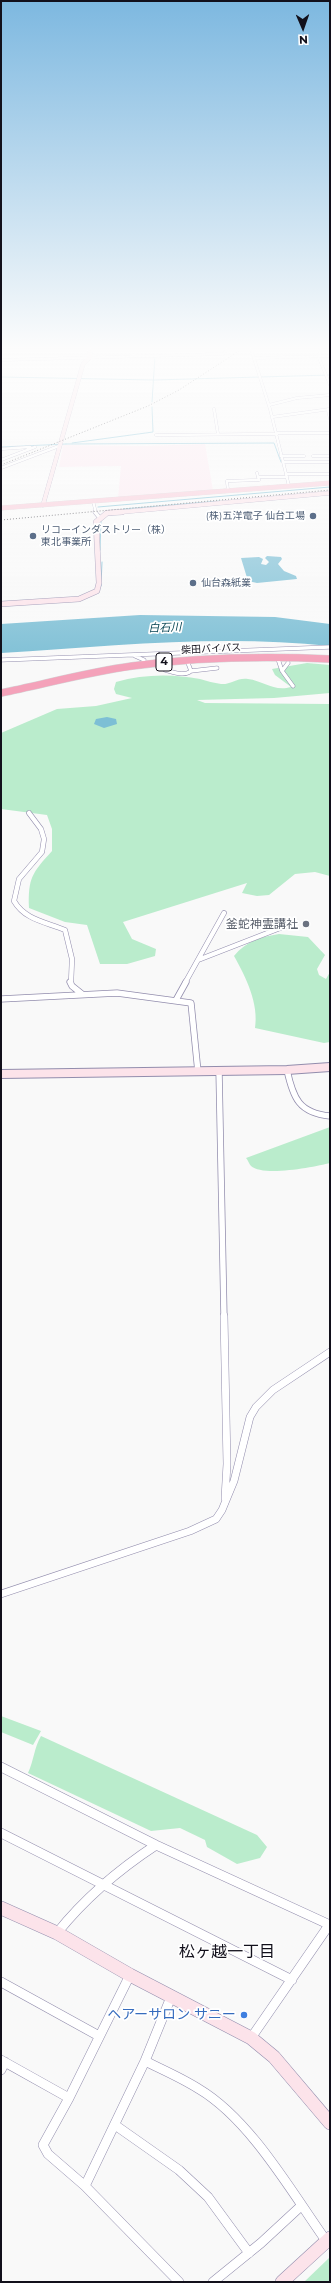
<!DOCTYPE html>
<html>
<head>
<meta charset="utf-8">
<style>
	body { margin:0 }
	#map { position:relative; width:331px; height:2283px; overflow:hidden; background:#f9f9f9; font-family:Montserrat,sans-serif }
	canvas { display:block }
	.frame { position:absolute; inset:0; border:2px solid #12101b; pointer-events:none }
	.north { position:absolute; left:283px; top:8px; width:40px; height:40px; -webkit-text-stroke:3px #fff; paint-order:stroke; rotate:178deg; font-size:11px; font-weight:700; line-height:16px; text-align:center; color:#12101b }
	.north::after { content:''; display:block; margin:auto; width:14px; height:18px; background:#12101b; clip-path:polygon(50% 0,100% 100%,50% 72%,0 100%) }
</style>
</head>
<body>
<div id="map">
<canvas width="331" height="2283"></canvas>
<div class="frame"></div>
<div class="north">N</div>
</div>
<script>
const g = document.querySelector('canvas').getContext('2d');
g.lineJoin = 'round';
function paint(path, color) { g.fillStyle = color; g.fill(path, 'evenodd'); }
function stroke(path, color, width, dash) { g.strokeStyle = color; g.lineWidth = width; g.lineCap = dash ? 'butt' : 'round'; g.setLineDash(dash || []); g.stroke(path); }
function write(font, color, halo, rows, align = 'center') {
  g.font = font + ' Montserrat,"Noto Sans JP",sans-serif'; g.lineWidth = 3.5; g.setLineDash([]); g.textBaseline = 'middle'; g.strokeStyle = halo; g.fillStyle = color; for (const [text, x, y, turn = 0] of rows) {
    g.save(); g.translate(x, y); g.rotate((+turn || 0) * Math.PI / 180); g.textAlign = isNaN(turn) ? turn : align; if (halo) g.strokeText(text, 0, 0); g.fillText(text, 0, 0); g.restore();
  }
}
const commercial = new Path2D(`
	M205 444 213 490 118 498 121 466 59 467 63 445 142 446Z`);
const green = new Path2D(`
	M307 663 330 665V693L274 698 197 700 205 703 330 704V876L315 872 295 874 269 895 257 896 242 893 247 883 123 922 132 939 156 949 155 956 127 964H100L87 925 65 922 29 908C28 878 32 873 52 851V829L47 815 1 809V733L57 709 96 706 132 698 116 694 114 689 116 682C144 674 172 674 200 679 207 681 214 683 221 684 230 685 238 677 248 679 264 681 274 692 291 687L275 675 272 669Z
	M279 934 308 937 325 955 317 969 319 975 326 979 330 972V1042L324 1043 255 1028C259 1004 246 977 234 956 246 941 261 937 279 934Z
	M330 1127V1163C315 1167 263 1177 251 1166 249 1164 248 1160 246 1158Z
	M1 1716 41 1731 33 1745 1 1732Z
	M41 1736 257 1835 267 1847 260 1858 237 1864 207 1847 205 1840 180 1828 151 1831 28 1773C34 1760 34 1748 41 1736Z
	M329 2258 330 2282H304Z`);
const water = new Path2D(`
	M267 556 281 557 282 559 278 564 284 571 296 576 297 579 257 583 248 581 241 558 259 557 263 559 261 564 266 565 269 562 265 558Z
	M140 615 275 617 330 624V646C221 634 110 646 1 653V624Z
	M107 717 116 719 117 724 104 728 94 724 96 719Z`);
const stream = new Path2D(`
	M1 377 154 380 330 375
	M152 402 155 356
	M72 443 153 432 152 407
	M66 444 274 443 281 462
	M1 447 66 444
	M98 507 330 487
	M123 509 219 501
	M100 550 101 520
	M101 586 102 562`);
const streetTunnel = new Path2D(`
	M151 664 165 670`);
const streetFar5 = new Path2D(`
	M251 349 270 409 289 486
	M321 349 319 358 330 385
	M254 358 330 356
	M1 360 222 354 225 353 226 349
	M269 405 297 398 330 395
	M214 409 218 434
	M328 410 330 419
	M272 417 330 409
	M276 433H330
	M156 435 277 434
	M1 449 30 447
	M281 456H304
	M313 456H330
	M1 460 35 447
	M283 462H330
	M1 468 59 446
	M257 473 258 477H287
	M286 474H330
	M228 491 227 481 259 480 258 477
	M93 501 96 513`);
const streetFar4 = new Path2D(`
	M95 512 99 517
	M135 656 144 660
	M278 659 282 671
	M1 660 330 647
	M288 663 282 671 293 686
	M165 670C173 672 184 677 191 671L188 663
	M191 671 217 668`);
const streetFar3 = new Path2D(`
	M29 813 41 829 44 839 42 852 19 879 14 901C25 920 46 922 65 930L72 959 71 983
	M198 960 293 923
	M185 983 224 913`);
const streetFar2 = new Path2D(`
	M70 982 72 986 82 994
	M1 999 117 993 191 1003 198 1072
	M176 1000 186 982
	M287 1070C293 1098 299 1113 330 1116
	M219 1071 224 1317`);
const streetFar1 = new Path2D(`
	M224 1316 227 1464 225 1498
	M1 1594 190 1531 216 1519 222 1510 234 1481 250 1417 256 1407 273 1390 330 1352`);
const street = new Path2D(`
	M1 1767 156 1845 330 1925
	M1 1833 292 1980
	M57 1933C85 1898 118 1870 156 1845
	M130 1975 69 2098 43 2145 48 2154 85 2186 179 2282
	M1 1982 99 2036
	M251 2038 329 1925
	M1 2060 69 2098
	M145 2061C163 2070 182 2078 199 2089 251 2120 292 2193 327 2242
	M1 2070 5 2062
	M115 2125 179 2170 208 2197 249 2253
	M85 2186 145 2061 171 1997
	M213 2282 261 2243 301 2206`);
const secondaryFar3 = new Path2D(`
	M43 505 83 364 90 357V349
	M111 513 330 493`);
const secondaryFar2 = new Path2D(`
	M1 604 79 599 97 591 99 583 96 522 107 513 122 512`);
const secondaryFar1 = new Path2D(`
	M1 1074 287 1070 330 1067`);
const secondary = new Path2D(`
	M1 1908 57 1933 130 1975 251 2038 274 2057 330 2123
	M282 2282 330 2238`);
const primary = new Path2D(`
	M1 508 330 483`);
const highway = new Path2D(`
	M1 693C45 684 88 672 132 666 198 657 264 656 330 659`);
const rail = new Path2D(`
	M1 465 148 406 179 390 242 349
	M1 520 330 490`);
const markers = [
	[313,516,4,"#5c6f8a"],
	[33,536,4,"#5c6f8a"],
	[193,583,4,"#5c6f8a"],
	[306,924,4,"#6b7280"],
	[244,2015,4,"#3f7fe0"]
];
const farServicenames = [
	["(株)五洋電子 仙台工場",305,516,"right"],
	["リコーインダストリー（株）",41,530],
	["東北事業所",41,542],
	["仙台森紙業",201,583]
];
const farStreetnames = [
	["柴田バイパス",211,649,-3]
];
const farWaternames = [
	["白石川",165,628,-2]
];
const shields = [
	[164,662,16]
];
const shieldNames = [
	["4",164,662]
];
const worshipNames = [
	["釜蛇神霊講社",298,924]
];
const nearShopnames = [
	["ヘアーサロン サニー",236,2015]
];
const nearNeighbourhoodnames = [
	["松ヶ越一丁目",227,1952]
];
paint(commercial, '#fde9f1');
paint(green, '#baeccc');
paint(water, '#7dbfd5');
stroke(stream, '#7dbfd5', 1);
stroke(streetTunnel, '#d6d6d8', 3.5, [3.5, 1.5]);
stroke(streetFar5, '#928dad', 3);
stroke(streetFar4, '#928dad', 4.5);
stroke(streetFar3, '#928dad', 5.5);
stroke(streetFar2, '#928dad', 7);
stroke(streetFar1, '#928dad', 8);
stroke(street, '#928dad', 10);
stroke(secondaryFar3, '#928dad', 4.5);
stroke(secondaryFar2, '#928dad', 6);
stroke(secondaryFar1, '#928dad', 10);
stroke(secondary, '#928dad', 14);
stroke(primary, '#d4d4d6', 5);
stroke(highway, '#d4d4d6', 8);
stroke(streetFar5, '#fff', 2.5);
stroke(streetFar4, '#fff', 3.5);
stroke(streetFar3, '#fff', 4.5);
stroke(streetFar2, '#fff', 5.5);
stroke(streetFar1, '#fff', 7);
stroke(street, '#fff', 9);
stroke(secondaryFar3, '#fce3ea', 4);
stroke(secondaryFar2, '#fce3ea', 5);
stroke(secondaryFar1, '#fce3ea', 8);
stroke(secondary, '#fce3ea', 13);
stroke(primary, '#f8c7d6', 4.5);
stroke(highway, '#f4a2ba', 7);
stroke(rail, '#46454d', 1, [1, 2]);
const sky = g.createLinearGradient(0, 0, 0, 669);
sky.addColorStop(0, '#7db8e0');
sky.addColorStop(0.52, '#fcfcfc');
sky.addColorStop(1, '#fcfcfc00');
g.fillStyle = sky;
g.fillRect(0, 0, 331, 669);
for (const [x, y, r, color] of markers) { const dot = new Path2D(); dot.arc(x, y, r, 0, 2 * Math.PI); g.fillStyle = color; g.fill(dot); stroke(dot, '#fff', 1.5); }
write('10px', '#4e5e75', '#fff', farServicenames, 'left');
write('10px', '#12101b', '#fff', farStreetnames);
write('italic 11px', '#044251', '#fff', farWaternames);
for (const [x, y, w] of shields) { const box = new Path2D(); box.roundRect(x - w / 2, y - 9, w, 18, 3); g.fillStyle = '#fff'; g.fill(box); stroke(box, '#12101b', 1); }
write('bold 11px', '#12101b', null, shieldNames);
write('12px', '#5b616d', '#fff', worshipNames, 'right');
write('14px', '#366cbe', '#fff', nearShopnames, 'right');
write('16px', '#12101b', '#fff', nearNeighbourhoodnames);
</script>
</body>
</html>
